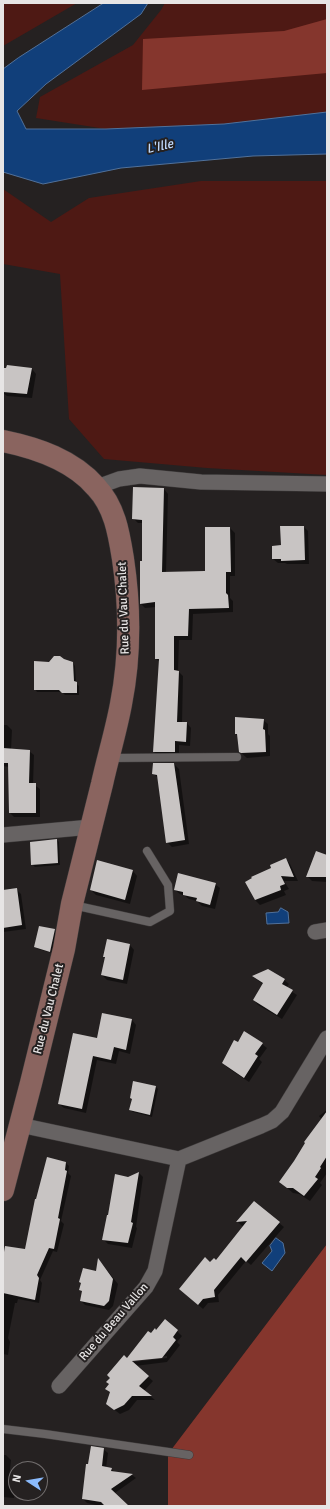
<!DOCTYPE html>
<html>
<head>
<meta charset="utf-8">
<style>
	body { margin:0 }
	#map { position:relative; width:330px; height:1509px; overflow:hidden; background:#252121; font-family:Signika,sans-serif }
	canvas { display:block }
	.frame { position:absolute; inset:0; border:4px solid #e7e5e5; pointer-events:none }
	.north { position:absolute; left:8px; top:1461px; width:40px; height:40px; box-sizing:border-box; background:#252121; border:1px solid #736f6f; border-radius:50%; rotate:282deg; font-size:11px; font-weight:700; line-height:16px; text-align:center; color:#e7e5e5 }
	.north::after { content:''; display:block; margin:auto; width:14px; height:18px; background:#8abafc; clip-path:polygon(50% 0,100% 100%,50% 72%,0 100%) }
</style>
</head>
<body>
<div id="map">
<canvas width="330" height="1509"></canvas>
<div class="frame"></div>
<div class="north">N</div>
</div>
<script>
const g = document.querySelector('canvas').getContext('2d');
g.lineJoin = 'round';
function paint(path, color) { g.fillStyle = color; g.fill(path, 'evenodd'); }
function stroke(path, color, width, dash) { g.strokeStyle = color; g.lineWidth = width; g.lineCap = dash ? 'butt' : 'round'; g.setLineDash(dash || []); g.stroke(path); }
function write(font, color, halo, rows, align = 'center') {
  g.font = font + ' Signika,sans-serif'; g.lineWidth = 4; g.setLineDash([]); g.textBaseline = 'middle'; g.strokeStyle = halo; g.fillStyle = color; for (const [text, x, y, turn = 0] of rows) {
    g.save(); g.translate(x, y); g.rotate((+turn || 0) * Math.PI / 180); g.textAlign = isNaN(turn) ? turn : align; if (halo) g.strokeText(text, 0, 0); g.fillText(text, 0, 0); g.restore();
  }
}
const green = new Path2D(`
	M3 3H77L3 46Z
	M165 3H327V112L224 124 106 129 36 118 40 97 133 45 161 10Z
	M201 181H327V475L207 468 104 459 69 419 60 274 3 264V189L51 222 89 198Z`);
const forest = new Path2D(`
	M327 19V73L142 90 143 39 284 31Z
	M327 1244V1506H168V1454Z`);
const water = new Path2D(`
	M104 3H148L141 14 46 84 17 111 26 129H106L224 124 327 112V154L253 156 121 168 43 184 3 172V69L18 58Z
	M281 908 288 912 289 923 267 924 266 913 278 912Z
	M276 1238 283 1243 285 1253 272 1271 262 1263 272 1251 270 1246Z`);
const shadow = new Path2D(`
	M32 369 36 374 32 398 7 396 3 393V386Z
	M164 489 168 494 166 573 206 572 230 528 235 533V576H230V598L233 601V612L193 614 192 640H179L178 671 183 676 182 723H187L191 728 190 746 179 745V756H159L154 752 160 662 156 659V607L145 608 141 604 143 562V523H138L133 518Z
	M304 527 308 531 309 564H287L285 563H278L273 559 282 546Z
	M73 663 75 666 76 683 79 686V695H65L62 692H37L35 689Z
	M263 720 268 724V734L270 736V756L247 758 240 752 238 736 236 734Z
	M3 725H7L12 730 11 750 29 751 34 755 33 784 40 789V817H14L10 813 9 767 3 766Z
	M174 764 179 769 189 844 172 847 167 842 158 778 153 773Z
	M57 840 59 842 60 865 35 867 32 864Z
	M327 856V882L312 881 308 877Z
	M286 859 290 864 298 881H284L289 889 284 891 286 895 260 905 255 900 247 882 273 868Z
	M133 871 137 876 130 904 96 895 91 890Z
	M215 884 220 888 215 909 202 906 197 901 189 899 185 896 180 894 175 890Z
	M16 889 21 894 26 929 3 932V891Z
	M54 930 57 933 52 953 38 949 36 947Z
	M130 945 134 950 127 984 107 980 102 975 106 959 104 957Z
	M253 977 284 980 289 984 286 988 297 995 282 1019 258 1005 254 1000 263 984Z
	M132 1020 136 1025 130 1054 119 1051 116 1064 97 1060 86 1113 64 1108 59 1104 97 1040Z
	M262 1044 267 1048 259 1059 262 1062 249 1082 228 1068 223 1063Z
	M156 1087 158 1089 152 1117 133 1112 130 1110Z
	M327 1110V1173L320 1183 322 1185 310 1201 299 1194 293 1193 280 1182 322 1120 319 1116Z
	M66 1163 69 1166 68 1173 71 1176 61 1221 64 1224 57 1252 53 1251 40 1280 42 1283 39 1303 18 1299 17 1303H15L8 1338 10 1342 8 1355 3 1354V1268L26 1251Z
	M139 1173 143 1177 136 1227 137 1228 132 1248 108 1244 103 1239 128 1178Z
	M254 1203 284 1227 251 1265 246 1261 218 1295 219 1302 208 1303 203 1309 185 1293 210 1264 216 1261 244 1226H242L238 1222Z
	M99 1260 118 1284 113 1306 109 1310 85 1305 81 1301 83 1292 80 1290 97 1272Z
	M156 1331H177L182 1336 177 1342 180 1345 167 1362 135 1366 153 1381 144 1391 155 1400H137L129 1410 120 1414 112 1408 111 1393 106 1389 127 1359 151 1335ZM167 1356V1358L133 1362V1360Z
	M103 1449 108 1453 106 1468 111 1469 115 1472 132 1475 136 1478 115 1493 124 1506H101L87 1503 83 1499Z
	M3 1455H6L11 1460 9 1479H11L16 1484 14 1498 3 1497Z`);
const building = new Path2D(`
	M7 365 32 368 27 394 3 392V368H6Z
	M133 487 164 488 162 572 205 571V527H230L231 572H226V593L228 595 229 608 189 609 188 636H174V670L179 671 177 722H187L186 742 175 741V752H153L159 659H155V602L140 604V561H142V520L132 519Z
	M280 526H304L305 560 281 561V559H272V546L281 545Z
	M54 656H60L64 659 73 662 74 681 77 682V693H62L59 690H34V661L49 662Z
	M235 717 264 719 263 729 265 730 266 752 241 753 239 752 237 734H235Z
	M3 748 30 750 29 783H36V813H9L8 763H3Z
	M153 763H174L185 840 166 843 157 775 152 774Z
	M57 839 58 863 31 865 30 842Z
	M316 851 327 855V877H306Z
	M286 858 294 877 281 876 285 884 280 886 281 890 255 900 245 882 252 878 251 877 271 868 270 865Z
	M97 860 133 870 125 900 90 890Z
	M178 873 216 883 210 905 196 901 197 898 183 895V892L174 890Z
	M17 888 22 925 3 928V890Z
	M39 926 55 929 50 952 34 947Z
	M107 939 130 944 123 980 101 975 105 957H103Z
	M268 969 285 979 282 984 293 990 277 1015 253 1000 263 983 252 976Z
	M102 1013 132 1019 126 1050 114 1047 111 1060 93 1056 82 1109 58 1104 73 1033 97 1038Z
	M244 1031 263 1043 255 1054 258 1056 244 1078 222 1063 234 1040 238 1042Z
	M133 1081 156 1086 150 1115 129 1110 132 1099 130 1098Z
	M327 1111V1156L320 1167 321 1168 315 1177 318 1179 304 1196 293 1188H287L279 1182 294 1161 305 1143 304 1142Z
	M47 1157 66 1162 65 1170 67 1171 58 1218 60 1219 54 1249 49 1248 37 1275 39 1278 35 1300 3 1293V1258L5 1246 25 1249 35 1199H36Z
	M139 1172 131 1222 133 1223 128 1243 102 1240 107 1215H108L115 1174 128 1177Z
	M254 1201 280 1222 246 1262 241 1257 214 1290 215 1297 203 1299 198 1305 179 1289 205 1257 210 1262 214 1258 216 1260 247 1221 236 1222Z
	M98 1258 113 1279 109 1301 104 1306 80 1301 82 1291 79 1290 81 1283 79 1282 83 1268 96 1271Z
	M165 1319 178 1330 173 1337 176 1340 162 1358 132 1361 149 1376 139 1386 152 1396H132L124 1405 114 1410 106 1404 110 1392 105 1389 109 1384 106 1382 110 1378 107 1375 124 1355 127 1358 148 1331 151 1333 155 1328 156 1330Z
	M91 1446 104 1448 102 1466 112 1468 111 1471 133 1474 111 1489 129 1506H109L104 1505 101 1502 82 1499 86 1464H88Z`);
const lane = new Path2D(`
	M110 758 237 757
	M73 905 150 922 170 911 168 885 147 851
	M3 1429 45 1434 189 1455`);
const street = new Path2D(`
	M97 487 119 479 140 476 201 482 327 484
	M3 835 91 827
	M315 932 327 930
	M20 1125 179 1159 261 1126 272 1121 282 1112 327 1038
	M59 1386 146 1287 155 1271 179 1159`);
const secondary = new Path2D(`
	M3 441C37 448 73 460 96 487 115 507 119 534 123 559 130 606 130 658 121 704 116 731 108 757 102 784 92 824 82 864 72 904L64 949 31 1083 3 1190`);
const streetNames = [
	["Rue du Vau Chalet",124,608,-92],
	["Rue du Vau Chalet",49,1009,-76],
	["Rue du Beau Vallon",114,1322,-49]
];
const waterNames = [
	["L'Ille",160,147,-13]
];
paint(green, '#4e1914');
paint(forest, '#85362d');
paint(water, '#113f7a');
stroke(water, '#51719a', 1);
paint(shadow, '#0007');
paint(building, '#c8c4c3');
stroke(lane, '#3e3b3b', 9);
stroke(street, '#3e3b3b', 16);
stroke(secondary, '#3e3b3b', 23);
stroke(lane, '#676363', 8);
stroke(street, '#676363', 15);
stroke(secondary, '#8a645f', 22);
write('12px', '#e7e5e5', '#252121', streetNames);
write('italic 13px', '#c0dafd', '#252121', waterNames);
</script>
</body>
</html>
